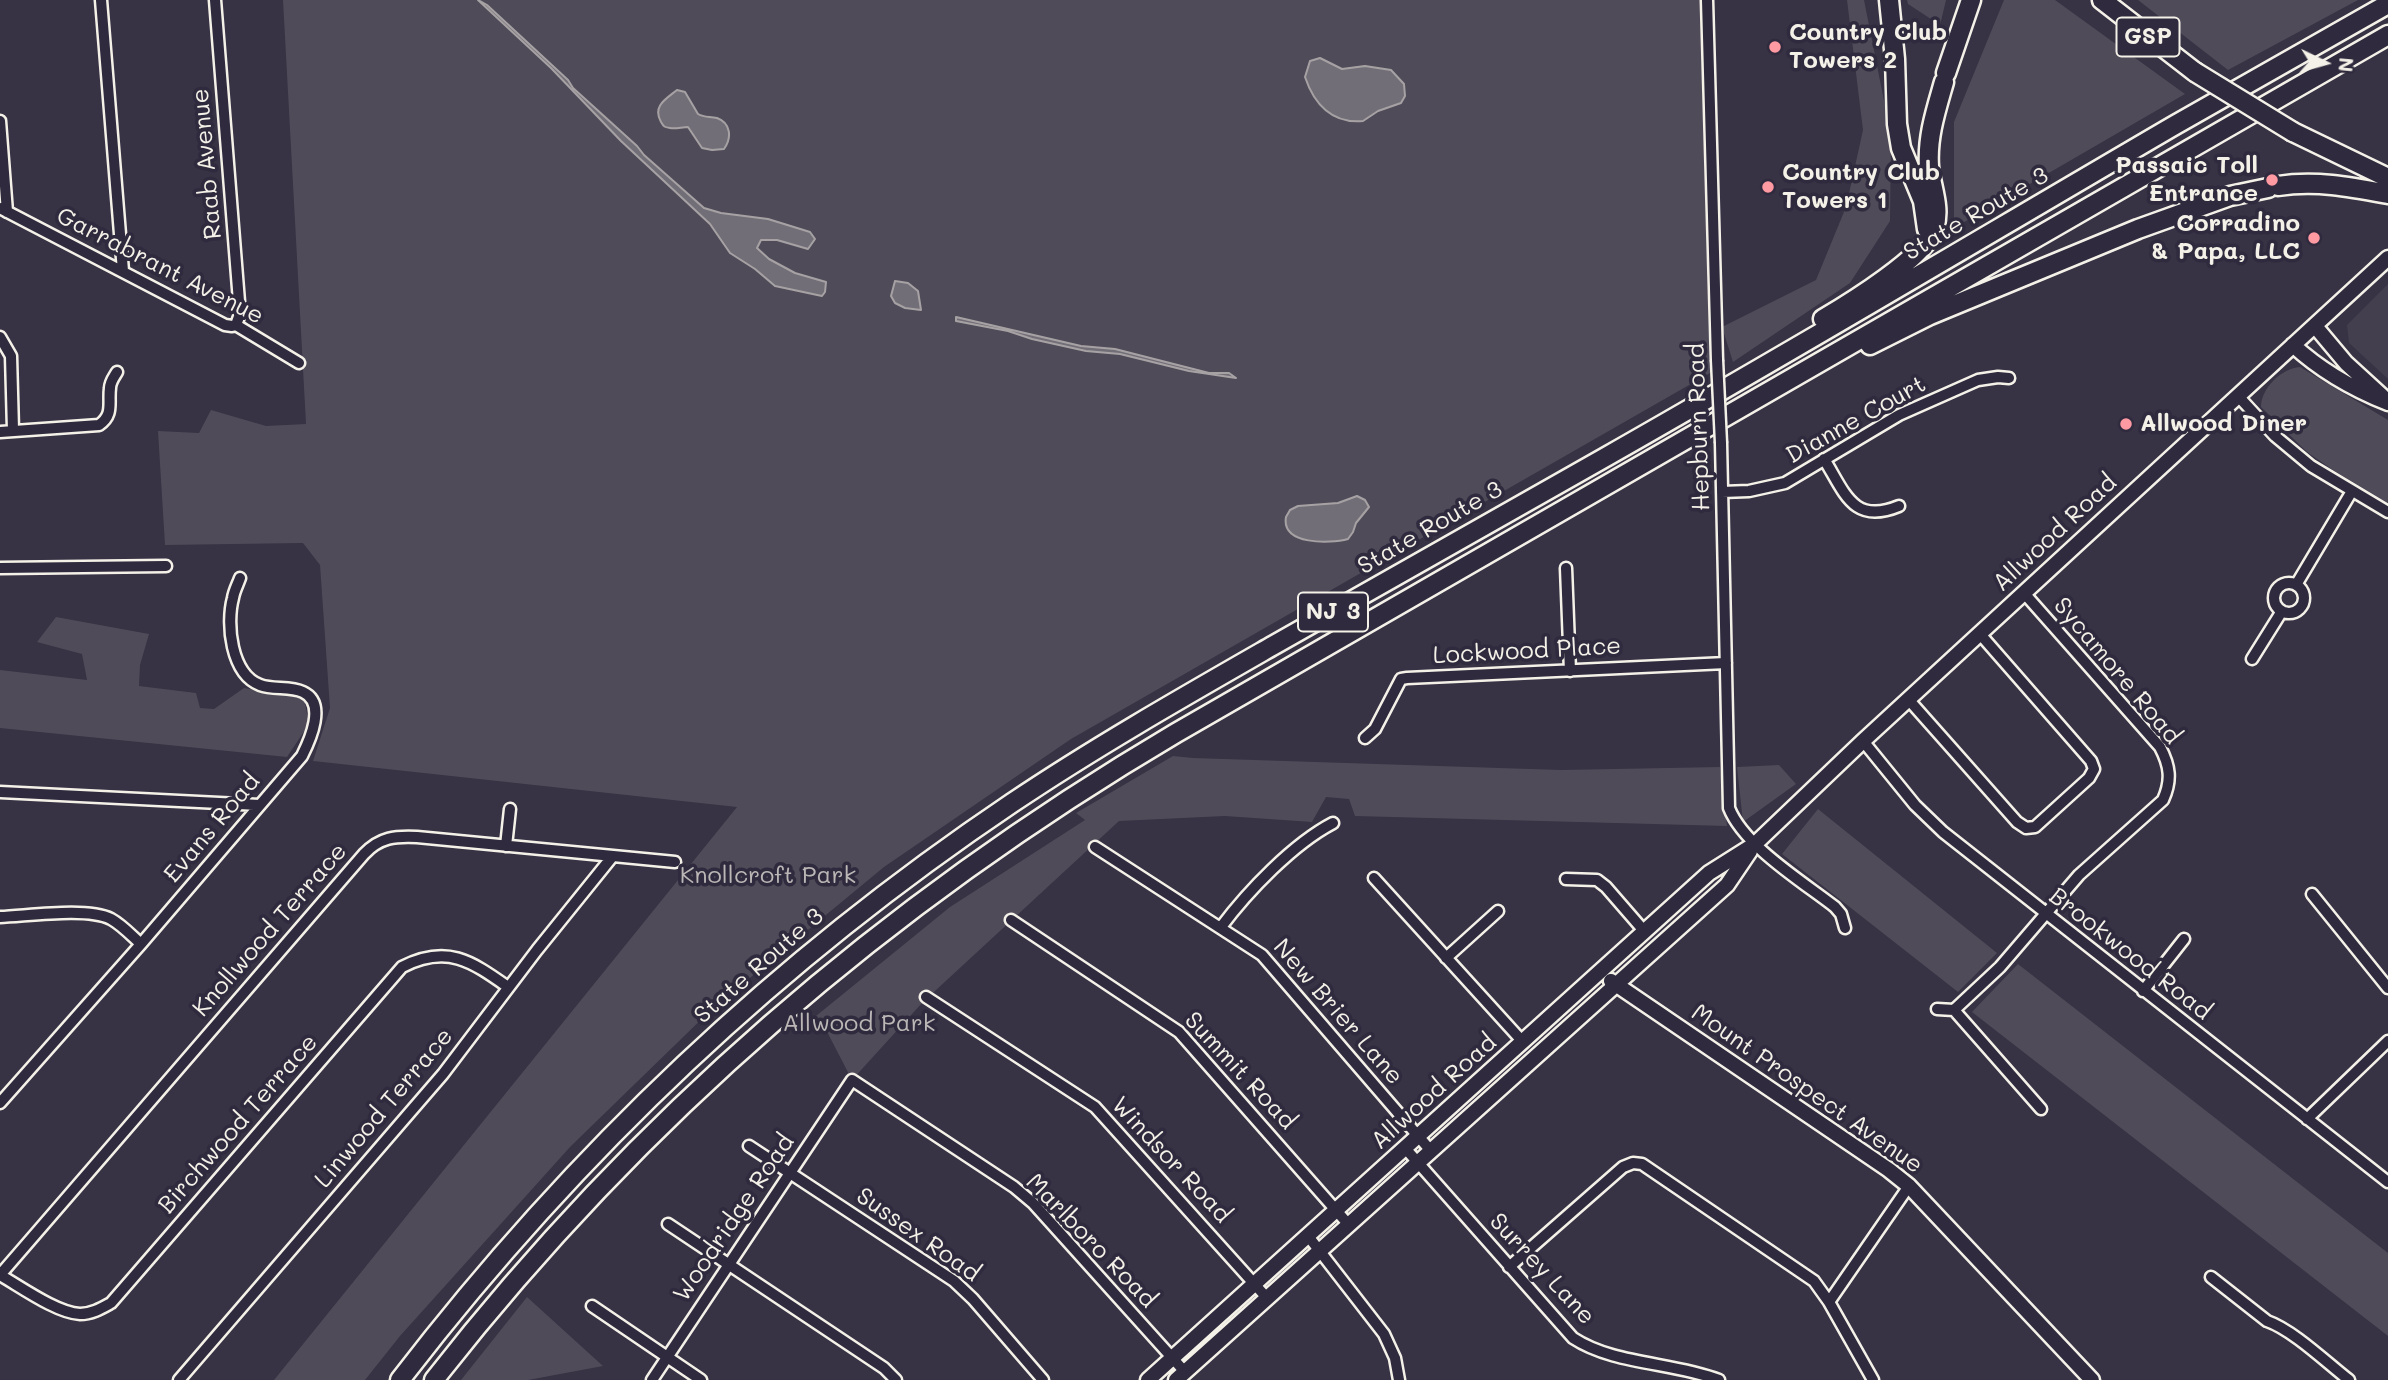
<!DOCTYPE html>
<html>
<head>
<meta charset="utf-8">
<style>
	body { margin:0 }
	#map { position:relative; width:2388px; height:1380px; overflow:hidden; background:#373244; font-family:Mali,sans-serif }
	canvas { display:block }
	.north { position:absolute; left:2290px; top:28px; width:70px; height:70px; -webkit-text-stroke:5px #2f2a3d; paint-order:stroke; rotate:95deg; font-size:19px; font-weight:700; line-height:28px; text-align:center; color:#f4f1e8 }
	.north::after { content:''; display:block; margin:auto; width:24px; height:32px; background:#f4f1e8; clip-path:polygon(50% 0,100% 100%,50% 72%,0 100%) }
</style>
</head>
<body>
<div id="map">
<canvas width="2388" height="1380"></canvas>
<div class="north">N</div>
</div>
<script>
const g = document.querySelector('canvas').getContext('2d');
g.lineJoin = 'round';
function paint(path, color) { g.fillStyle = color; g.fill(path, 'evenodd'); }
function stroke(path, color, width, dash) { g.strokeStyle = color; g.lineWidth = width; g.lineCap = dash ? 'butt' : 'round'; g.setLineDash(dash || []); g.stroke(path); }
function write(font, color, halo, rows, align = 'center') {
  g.font = font + ' Mali,sans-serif'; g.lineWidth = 7; g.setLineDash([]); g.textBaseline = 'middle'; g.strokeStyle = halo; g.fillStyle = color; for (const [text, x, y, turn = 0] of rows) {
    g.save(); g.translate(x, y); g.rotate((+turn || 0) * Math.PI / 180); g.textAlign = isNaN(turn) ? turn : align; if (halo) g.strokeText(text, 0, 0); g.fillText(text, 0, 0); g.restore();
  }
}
const built = new Path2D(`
	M2388 284V379L2349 343 2347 325Z`);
const green = new Path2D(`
	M283 0H1700L1710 373 1071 739 884 867 711 1010 570 1147 400 1336 365 1380H274L737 807 313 761 330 708 320 565 303 543 165 545 158 431 199 433 211 410 266 426 306 424Z
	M1847 0H1864L1891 136 1890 221 1850 283 1733 362 1722 327 1816 280 1846 207 1863 130Z
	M1907 0H1946L1940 25 1908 4Z
	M2004 0H2055L2185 94 1954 228V122Z
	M2138 0H2358L2228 70Z
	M2300 367 2388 420V503L2333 470 2307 452 2261 407C2261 388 2282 368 2300 367Z
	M56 617 149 634 140 665 139 686 196 693 200 708 214 709 244 688 304 698 309 724 287 757 0 728V670L87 680 82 654 37 642Z
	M1173 756 1193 758 1561 770 1720 767 1727 826 1355 816 1349 799 1326 797 1312 822 1225 816 1119 821 922 1003 852 1080 823 1024 816 1016 950 907 1085 820 1076 813Z
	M1779 765 1796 784 1743 822 1737 767Z
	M1818 809 1997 953 1958 992 1782 854Z
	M2018 964 2388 1253V1336L1972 1012Z
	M527 1297 603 1366 528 1380H461Z`);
const water = new Path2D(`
	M478 0 487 5 568 80 573 88 637 146 644 155 704 208 721 213 768 219 810 232 815 239 808 249 777 240H761L757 248 769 259 795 273 826 282 825 292 822 296 775 286 755 269 730 253 710 224 621 141 551 68Z
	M1320 58 1342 69 1365 66 1391 70 1404 84 1405 96 1401 103 1378 111 1363 121C1332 124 1314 104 1305 77L1310 61Z
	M677 90 685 92 698 114C705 118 710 116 717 118 731 123 732 138 724 149L712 150 702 148 688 127C682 127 676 129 670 128 664 127 664 127 661 122 652 106 666 99 677 90Z
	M895 281 908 283 918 291 921 310 905 308 895 303 891 296Z
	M956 317 1081 346 1115 349 1209 373H1229L1236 378 1189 371 1120 354 1086 351 1032 339 1008 331 956 321Z
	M1357 496 1365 500 1369 507 1356 523 1353 532 1348 539C1330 544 1281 545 1286 517L1290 510 1298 506 1338 503Z`);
const street = new Path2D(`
	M101 0 123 271
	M215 0 240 314 236 325
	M1707 0 1717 360
	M0 121 7 212
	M0 208 225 325 232 326 236 325 299 363
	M0 337 11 356 13 430
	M2238 396 2275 436 2311 466 2388 512
	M0 432 99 425C114 415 108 403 110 388 110 382 114 377 117 372
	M1721 443 1729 808C1744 846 1803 882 1835 907L1841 914 1845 928
	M1824 459C1845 493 1853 525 1899 506
	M1722 492 1749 491 1785 483 1899 415 1978 380 1998 377 2009 378
	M0 568 166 566
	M1566 568 1570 671
	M2274 598a15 15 0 1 1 30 0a15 15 0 1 1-30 0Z
	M2296 585 2352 491
	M2252 659 2282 611
	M1908 699 2017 822 2026 828 2035 827 2089 778 2094 769 2091 761 1980 634
	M1365 738 1375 729 1401 679 1407 678 1726 663
	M1863 741 1915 805 1943 832 2388 1182
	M0 792 259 805
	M506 846 510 809
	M1095 847 1262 955 1431 1151
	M1374 878 1523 1042
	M1566 879 1597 880 1606 887 1645 932
	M2312 894 2388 988
	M0 917C28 916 87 907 111 919 122 925 132 936 141 944
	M1011 920 1179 1032 1349 1225
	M1221 927C1248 891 1293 844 1333 823
	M1446 958 1498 911
	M2143 991 2184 939
	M926 997 1095 1107 1267 1298
	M1937 1009 1954 1010 2000 967 2079 875 2163 800C2172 780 2170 766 2160 747L2024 593
	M1954 1010 2041 1109
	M0 1103 141 944 302 756C310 740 327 703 303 692 290 686 273 690 260 685 231 674 226 624 233 598 234 591 238 584 240 578
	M2307 1119 2388 1041
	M749 1146 954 1281 973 1299 1043 1380
	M1405 1148 1573 1338C1614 1365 1673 1362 1719 1380
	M668 1224 884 1368 896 1380
	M1308 1236 1384 1334 1395 1358 1399 1380
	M1509 1267 1623 1167 1633 1163 1642 1164 1814 1281 1829 1302 1873 1380
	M0 1275 364 854C380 837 395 836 417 837L675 862
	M0 1275C21 1287 57 1313 80 1314 92 1314 102 1308 111 1303L402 967C447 944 471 961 508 987
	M2211 1277 2267 1321C2293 1330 2327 1363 2349 1380
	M1829 1302 1909 1186
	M592 1306 701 1380
	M179 1380 443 1074 537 950 612 857
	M652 1380 852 1080 1014 1187 1033 1203 1185 1372`);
const secondary = new Path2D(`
	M2315 326 2346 363 2382 396
	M2293 345C2321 371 2353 389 2388 403
	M1611 981 1889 1170 1909 1186 2092 1380
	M1148 1380 1709 873 1755 844 1863 741 2388 258
	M1176 1380 1727 885 1750 851`);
const highway = new Path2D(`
	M1889 0 1895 59 1897 124 1901 148 1923 201 1927 229
	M2102 0 2195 72
	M1946 73 1971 0
	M2293 132 2388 178
	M2278 186C2316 180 2351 187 2388 194
	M1823 319C1850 303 1925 257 1934 229 1941 207 1931 187 1929 166 1927 137 1936 110 1944 82
	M1870 345 1930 315 2138 229 2230 196 2268 188
	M400 1380C572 1156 777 961 1012 803 1097 746 1185 696 1274 645 1384 583 1494 521 1604 458 1796 349 1985 236 2175 125 2246 84 2317 44 2388 4
	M434 1380C640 1116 888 903 1176 733L2388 35`);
const streetBridge = new Path2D(`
	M1717 360 1721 443`);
const highwayBridge = new Path2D(`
	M2195 72 2293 132`);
const markers = [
	[1775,47,7,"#ff9aa2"],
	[2272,180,7,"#ff9aa2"],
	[1768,187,7,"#ff9aa2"],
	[2314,238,7,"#ff9aa2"],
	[2126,424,7,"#ff9aa2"]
];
const shields = [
	[2148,37,63],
	[1333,612,70]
];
const shieldNames = [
	["GSP",2148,37],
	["NJ 3",1333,612]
];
const poiNames = [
	["Country Club",1789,33],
	["Towers 2",1789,61],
	["Passaic Toll",2258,166,"right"],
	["Entrance",2258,194,"right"],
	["Country Club",1782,173],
	["Towers 1",1782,201],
	["Corradino",2300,224,"right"],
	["& Papa, LLC",2300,252,"right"],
	["Allwood Diner",2140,424]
];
const streetNames = [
	["Raab Avenue",207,164,-95],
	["State Route 3",1976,214,-30],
	["Garrabrant Avenue",160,266,27],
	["Dianne Court",1856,420,-29],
	["Hepburn Road",1699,427,-92],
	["State Route 3",1430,528,-30],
	["Allwood Road",2055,533,-43],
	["Lockwood Place",1527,651,-3],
	["Sycamore Road",2117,671,50],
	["Evans Road",212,828,-50],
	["Knollwood Terrace",270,930,-49],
	["Brookwood Road",2130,954,38],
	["State Route 3",759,966,-41],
	["New Brier Lane",1338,1012,49],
	["Summit Road",1240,1071,47],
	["Mount Prospect Avenue",1807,1089,35],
	["Allwood Road",1434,1092,-42],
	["Linwood Terrace",384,1108,-50],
	["Birchwood Terrace",238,1124,-49],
	["Windsor Road",1171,1160,47],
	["Woodridge Road",734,1218,-56],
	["Sussex Road",918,1235,35],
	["Marlboro Road",1091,1241,46],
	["Surrey Lane",1542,1269,47]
];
const parkNames = [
	["Knollcroft Park",768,876],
	["Allwood Park",859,1024]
];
paint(built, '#433f4e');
paint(green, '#504b59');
paint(water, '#726e77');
stroke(water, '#a6a2a4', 2);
stroke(street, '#f4f1e8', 15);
stroke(secondary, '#f4f1e8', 19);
stroke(highway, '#f4f1e8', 23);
stroke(street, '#2f2a3d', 10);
stroke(secondary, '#2f2a3d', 14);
stroke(highway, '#2f2a3d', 18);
stroke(streetBridge, '#f4f1e8', 15, []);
stroke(highwayBridge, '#f4f1e8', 23, []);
stroke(streetBridge, '#2f2a3d', 10);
stroke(highwayBridge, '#2f2a3d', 18);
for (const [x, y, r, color] of markers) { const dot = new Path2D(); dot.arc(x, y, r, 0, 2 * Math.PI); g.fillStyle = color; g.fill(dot); stroke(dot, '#2f2a3d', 2.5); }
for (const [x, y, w] of shields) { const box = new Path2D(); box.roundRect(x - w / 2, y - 19.5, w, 39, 5); g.fillStyle = '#2f2a3d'; g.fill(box); stroke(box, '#f4f1e8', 2); }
write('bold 23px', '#f4f1e8', null, shieldNames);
write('bold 24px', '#f4f1e8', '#2f2a3d', poiNames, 'left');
write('24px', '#f4f1e8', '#2f2a3d', streetNames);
write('24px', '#bbb7b6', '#2f2a3d', parkNames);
</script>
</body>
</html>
